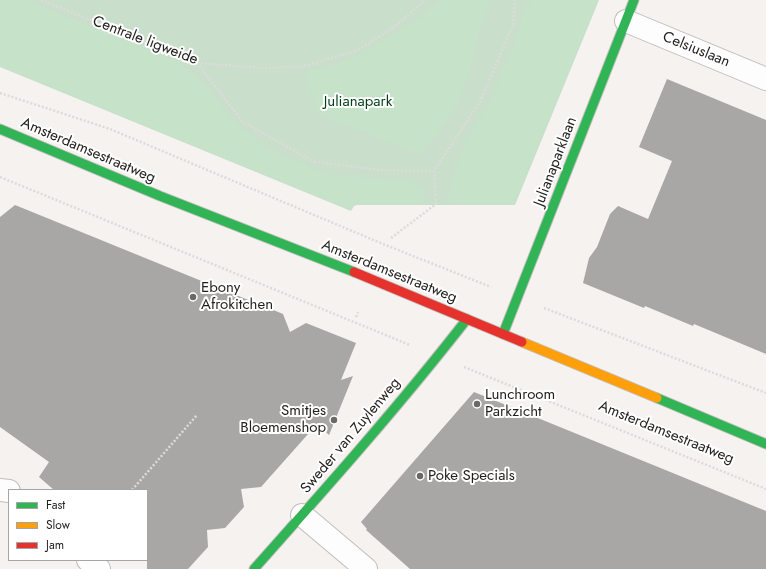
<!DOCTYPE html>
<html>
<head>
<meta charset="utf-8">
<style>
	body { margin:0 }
	#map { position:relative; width:766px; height:569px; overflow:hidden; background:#f5f2ef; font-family:Jost,sans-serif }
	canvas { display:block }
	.legend { position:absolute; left:8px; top:489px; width:140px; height:72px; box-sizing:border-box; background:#fff; border:1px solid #a6a5a5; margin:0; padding:5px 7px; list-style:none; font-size:12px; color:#211f1d }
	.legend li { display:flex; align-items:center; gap:8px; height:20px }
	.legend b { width:20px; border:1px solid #a6a5a5 }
</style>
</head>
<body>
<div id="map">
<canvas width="766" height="569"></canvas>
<ul class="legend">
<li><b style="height:5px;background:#30b455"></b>Fast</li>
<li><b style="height:5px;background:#ff9f0a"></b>Slow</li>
<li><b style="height:5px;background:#e5322d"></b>Jam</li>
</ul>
</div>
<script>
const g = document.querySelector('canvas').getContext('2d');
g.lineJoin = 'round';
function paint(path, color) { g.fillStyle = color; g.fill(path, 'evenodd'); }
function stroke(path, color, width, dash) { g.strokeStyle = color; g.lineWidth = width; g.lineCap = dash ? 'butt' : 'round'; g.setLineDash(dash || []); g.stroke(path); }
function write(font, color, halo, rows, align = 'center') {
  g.font = font + ' Jost,sans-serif'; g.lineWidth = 4; g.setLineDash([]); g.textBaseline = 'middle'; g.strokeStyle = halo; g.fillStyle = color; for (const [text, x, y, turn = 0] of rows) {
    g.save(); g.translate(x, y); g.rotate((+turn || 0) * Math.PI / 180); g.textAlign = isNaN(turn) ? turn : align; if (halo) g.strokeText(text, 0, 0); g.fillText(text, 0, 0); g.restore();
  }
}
const green = new Path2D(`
	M0 0H599L515 205H357L354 206 351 211 0 67Z`);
const forest = new Path2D(`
	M0 0H25L181 63 203 82 231 119 273 152 330 175 408 181 423 189 424 204H357L354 205 351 210 0 66Z
	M440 0H491C478 26 475 55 466 82 457 110 438 132 420 154L328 118 317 109 304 72 330 66 360 55 421 17Z
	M532 0H598L514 204H449V193L457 165 467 140 490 102 521 26 523 12Z`);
const building = new Path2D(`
	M667 79 766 120V354L694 324 693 326 645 306 644 308 583 283 589 258 597 247 610 214 618 206 648 219 672 161 639 147Z
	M15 205 263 306 261 309 266 307 283 314 290 332 306 323 356 343 341 380 353 376 329 435 317 424 261 487 241 489 244 507 225 528 207 530 208 547 188 569H147V490H54L39 477 49 462 0 427V217Z
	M474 392 766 511V569H410L366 530 367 529 361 522Z`);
const path = new Path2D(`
	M41 0 197 63 259 68 301 67 358 50 396 26 425 0
	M197 63 243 122 315 162 380 170 434 171
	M0 93 110 129 383 244 491 287
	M0 177 410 345
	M391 238 436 204 434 171 480 102 513 25 515 0
	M544 308 766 393
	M356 317 358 312
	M464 367 766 489
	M132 490 197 415`);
const street = new Path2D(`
	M626 21 766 79
	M0 490 9 491
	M302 515 366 569
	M88 560 99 569`);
const fast = new Path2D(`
	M0 129 160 196 354 272
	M503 334 634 0
	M657 398 766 444
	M254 569C327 487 400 405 467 319`);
const slow = new Path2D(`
	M522 342 657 398`);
const jam = new Path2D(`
	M354 272 522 342`);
const markers = [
	[193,297,4,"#6b6966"],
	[477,404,4,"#6b6966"],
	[334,420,4,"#6b6966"],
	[420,476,4,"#6b6966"]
];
const streetNames = [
	["Centrale ligweide",145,41,21],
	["Celsiuslaan",696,50,22],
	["Amsterdamsestraatweg",88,151,23],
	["Julianaparklaan",556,162,-69],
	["Amsterdamsestraatweg",389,272,22],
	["Amsterdamsestraatweg",666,433,22],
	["Sweder van Zuylenweg",351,436,-50]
];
const parkNames = [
	["Julianapark",358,102]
];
const poiNames = [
	["Ebony",201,288],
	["Afrokitchen",201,305],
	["Lunchroom",485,395],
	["Parkzicht",485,412],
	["Smitjes",326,411,"right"],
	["Bloemenshop",326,428,"right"],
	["Poke Specials",428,476]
];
paint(green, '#c9dfcb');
paint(forest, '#c6e2c9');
paint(building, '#a9a7a6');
stroke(street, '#c1bebc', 24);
stroke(fast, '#c1bebc', 11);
stroke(slow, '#c1bebc', 11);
stroke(jam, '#c1bebc', 11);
stroke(path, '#dcdbdb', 2.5, [2, 2]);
stroke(street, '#fefdfd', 22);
stroke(fast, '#30b455', 9);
stroke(slow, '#ff9f0a', 9);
stroke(jam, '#e5322d', 9);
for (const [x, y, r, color] of markers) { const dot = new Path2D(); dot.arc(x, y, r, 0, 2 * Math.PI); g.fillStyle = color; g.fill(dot); stroke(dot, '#fff', 1.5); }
write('15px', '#211f1d', '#fff', streetNames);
write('15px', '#003f19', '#fff', parkNames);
write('15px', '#211f1d', '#fff', poiNames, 'left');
</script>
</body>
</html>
